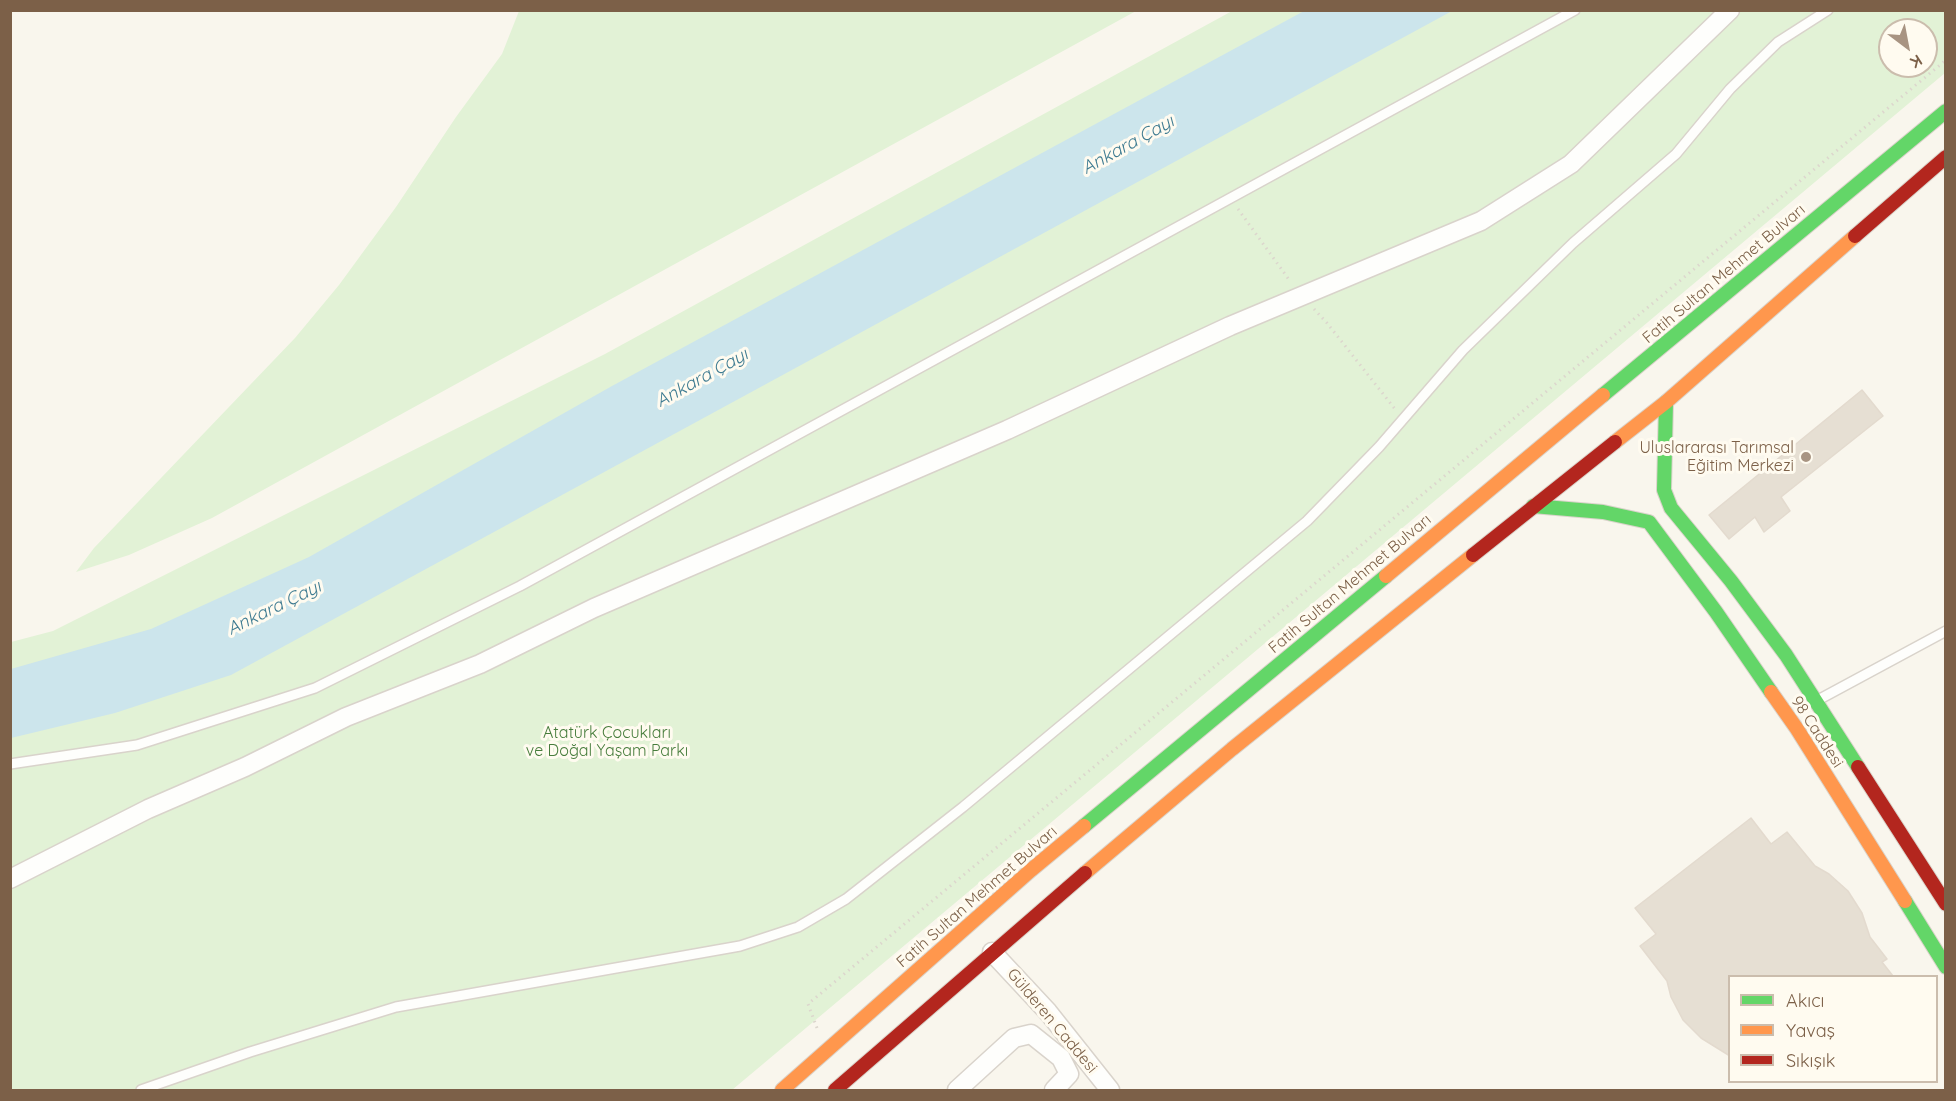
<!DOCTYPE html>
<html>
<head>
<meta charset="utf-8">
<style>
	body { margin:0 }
	#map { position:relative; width:1956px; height:1101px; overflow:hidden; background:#f9f6ed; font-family:Quicksand,sans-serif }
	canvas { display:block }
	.frame { position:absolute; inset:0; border:12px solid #7c6048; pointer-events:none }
	.legend { position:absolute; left:1728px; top:975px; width:210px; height:108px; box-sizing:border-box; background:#fffbf0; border:2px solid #cbbdad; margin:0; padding:8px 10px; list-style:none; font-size:18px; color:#7c6048 }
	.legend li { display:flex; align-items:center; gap:12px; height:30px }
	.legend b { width:30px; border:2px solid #cbbdad }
	.north { position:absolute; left:1878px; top:18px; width:60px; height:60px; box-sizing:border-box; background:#fffbf0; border:2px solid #cbbdad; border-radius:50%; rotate:148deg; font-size:16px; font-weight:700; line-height:24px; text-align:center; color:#7c6048 }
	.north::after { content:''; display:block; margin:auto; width:21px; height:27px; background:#a89482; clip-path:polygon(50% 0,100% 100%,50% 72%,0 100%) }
</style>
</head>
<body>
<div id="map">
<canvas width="1956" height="1101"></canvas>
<div class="frame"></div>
<ul class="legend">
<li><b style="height:8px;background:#63d668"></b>Akıcı</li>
<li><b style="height:8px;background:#ff974d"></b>Yavaş</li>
<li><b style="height:8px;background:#b3261e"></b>Sıkışık</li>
</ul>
<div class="north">K</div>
</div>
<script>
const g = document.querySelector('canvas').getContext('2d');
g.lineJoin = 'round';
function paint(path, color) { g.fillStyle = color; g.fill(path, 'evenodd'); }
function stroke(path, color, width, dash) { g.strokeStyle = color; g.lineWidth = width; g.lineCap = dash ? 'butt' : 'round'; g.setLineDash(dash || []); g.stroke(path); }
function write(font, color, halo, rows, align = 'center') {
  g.font = font + ' Quicksand,sans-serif'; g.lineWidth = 6; g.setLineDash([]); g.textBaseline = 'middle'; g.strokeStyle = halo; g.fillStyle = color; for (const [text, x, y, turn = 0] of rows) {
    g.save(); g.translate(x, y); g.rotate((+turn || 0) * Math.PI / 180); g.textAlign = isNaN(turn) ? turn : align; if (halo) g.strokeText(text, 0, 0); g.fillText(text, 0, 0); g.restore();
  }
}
const green = new Path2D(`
	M519 11H1136L212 518 129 555 76 572 94 548 295 338 339 285 396 207 456 117 502 54Z
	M1232 11H1945V73L732 1090H11V642L53 631 605 354ZM1890 30H1926V66H1890Z`);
const water = new Path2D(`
	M1304 11H1452L231 675 115 713 11 738V669L151 629 309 557 612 386Z`);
const building = new Path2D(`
	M1862 390 1883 416 1781 497 1790 511 1764 532 1755 517 1729 539 1709 515Z
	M1751 818 1771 844 1787 832 1815 866 1829 874 1848 891 1862 913 1870 937 1887 959 1882 962 1893 976H1730V1056L1701 1038 1683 1020 1671 997 1667 981 1640 946 1656 934 1635 908Z`);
const path = new Path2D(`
	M1238 209 1290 281
	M1314 309 1327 323 1395 409
	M817 1028 808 1004 1946 60`);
const lane = new Path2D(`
	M1818 700 1946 631
	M10 764 137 745 315 688 520 586 1575 10
	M141 1090 250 1052 396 1007 740 946 798 927 846 899 963 807 1307 521 1379 447 1463 350 1573 243 1676 154 1730 89 1778 42 1828 10`);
const street = new Path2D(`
	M10 879 148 809 245 767 346 717 480 664 594 608 1007 430 1230 326 1481 221 1571 164 1730 10
	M992 952 1048 1012 1110 1090
	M957 1090 1014 1038 1031 1034 1061 1058 1069 1074 1054 1090`);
const fast = new Path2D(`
	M1603 395 1946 111
	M1666 402 1664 490 1671 508 1731 581 1786 655 1858 767
	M1533 506 1603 512 1649 522 1716 612 1771 692
	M1084 826 1386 576
	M1905 901 1946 967`);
const slow = new Path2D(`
	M1615 442 1666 402 1855 236
	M1386 576 1603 395
	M1771 692 1797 729 1905 901
	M1085 873 1232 749 1473 555
	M782 1090 1031 870 1084 826`);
const jam = new Path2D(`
	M1855 236 1946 157
	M1473 555 1615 442
	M1858 767 1946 904
	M835 1090 1085 873`);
const markers = [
	[1806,457,6,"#a89482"]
];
const streetNames = [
	["Fatih Sultan Mehmet Bulvarı",1724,274,-40],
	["Fatih Sultan Mehmet Bulvarı",1350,584,-40],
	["98 Caddesi",1817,732,57],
	["Fatih Sultan Mehmet Bulvarı",977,897,-41],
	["Gülderen Caddesi",1052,1021,50]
];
const poiNames = [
	["Uluslararası Tarımsal",1794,448],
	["Eğitim Merkezi",1794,466]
];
const parkNames = [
	["Atatürk Çocukları",607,733],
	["ve Doğal Yaşam Parkı",607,751]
];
const waterNames = [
	["Ankara Çayı",1128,145,-29],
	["Ankara Çayı",702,378,-29],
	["Ankara Çayı",274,608,-26]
];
paint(green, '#e2f2d6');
paint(water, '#cce5ec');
paint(building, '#e6dfd3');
stroke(building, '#e3dace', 1.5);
stroke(lane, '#d9d3cb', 12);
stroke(street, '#d9d3cb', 21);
stroke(fast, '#dad3ca', 16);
stroke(slow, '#dad3ca', 16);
stroke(jam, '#dad3ca', 16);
stroke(path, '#dcd6cd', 3, [1.5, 4.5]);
stroke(lane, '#fefefc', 9);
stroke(street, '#fefefc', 18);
stroke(fast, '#63d668', 14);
stroke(slow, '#ff974d', 14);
stroke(jam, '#b3261e', 14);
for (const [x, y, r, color] of markers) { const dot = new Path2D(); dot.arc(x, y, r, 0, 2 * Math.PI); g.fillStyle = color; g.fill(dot); stroke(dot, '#fffbf0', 2); }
write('16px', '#7c6048', '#fffbf0', streetNames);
write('16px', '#7c6048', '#fffbf0', poiNames, 'right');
write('16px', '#477d3c', '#fffbf0', parkNames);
write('italic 18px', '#3e7b91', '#fffbf0', waterNames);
</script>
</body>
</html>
